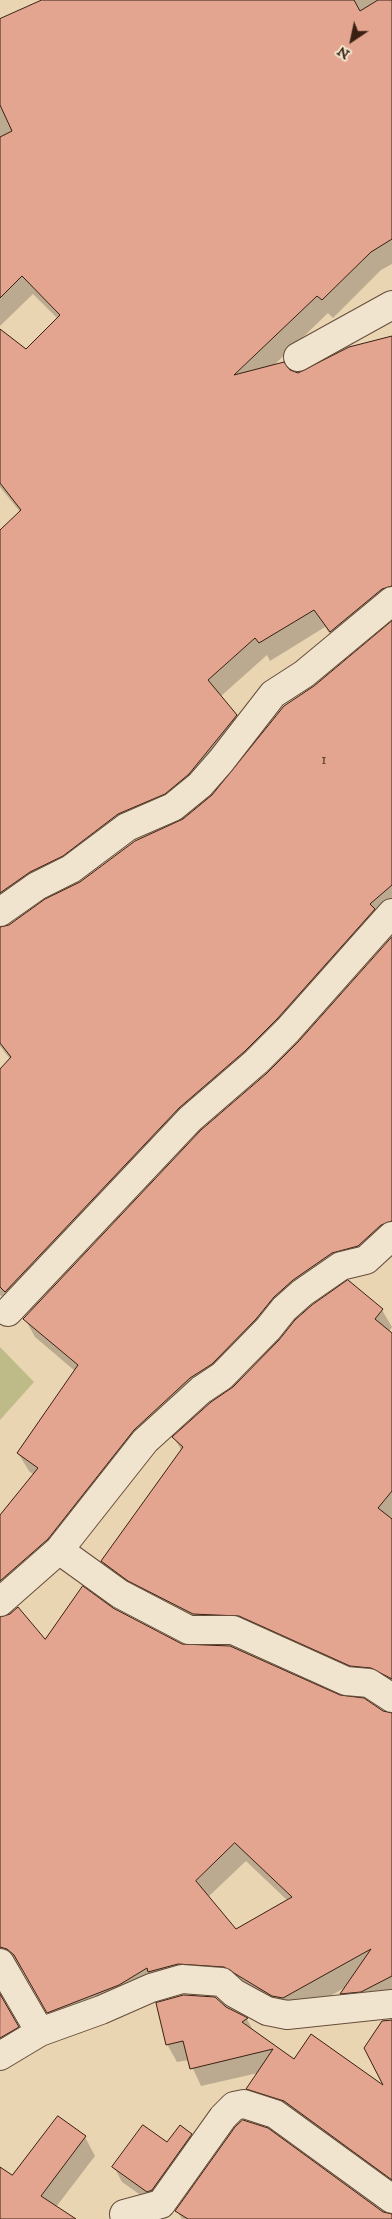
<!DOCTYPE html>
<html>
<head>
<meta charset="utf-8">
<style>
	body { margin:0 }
	#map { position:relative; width:392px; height:2219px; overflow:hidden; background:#ead5b3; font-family:"IM FELL DW Pica",serif }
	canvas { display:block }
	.north { position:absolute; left:327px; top:15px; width:50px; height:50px; -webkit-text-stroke:4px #f1e4ce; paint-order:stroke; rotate:214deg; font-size:14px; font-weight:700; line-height:20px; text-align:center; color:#392013 }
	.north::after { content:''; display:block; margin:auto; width:18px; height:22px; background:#392013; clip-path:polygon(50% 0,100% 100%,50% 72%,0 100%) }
</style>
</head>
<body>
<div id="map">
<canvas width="392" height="2219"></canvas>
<div class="north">N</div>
</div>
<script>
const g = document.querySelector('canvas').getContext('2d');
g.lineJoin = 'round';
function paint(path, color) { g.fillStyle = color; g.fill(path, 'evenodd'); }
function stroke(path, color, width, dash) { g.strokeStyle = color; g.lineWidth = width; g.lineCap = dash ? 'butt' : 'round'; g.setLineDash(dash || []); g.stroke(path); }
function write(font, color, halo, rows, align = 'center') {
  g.font = font + ' "IM FELL DW Pica",serif'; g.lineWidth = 4; g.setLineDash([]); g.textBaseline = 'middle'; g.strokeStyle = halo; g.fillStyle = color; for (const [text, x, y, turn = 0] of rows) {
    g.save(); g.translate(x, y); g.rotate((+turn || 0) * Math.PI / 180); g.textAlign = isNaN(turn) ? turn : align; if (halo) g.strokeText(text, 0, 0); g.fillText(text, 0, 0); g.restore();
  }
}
const green = new Path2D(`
	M0 1347 34 1382 0 1420Z`);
const shadow = new Path2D(`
	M46 0H392V264L381 270 333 318 328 313 272 367 297 374 350 348 392 336V610L341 650 325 627 270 661 267 655 220 697 236 716 246 734 199 792 0 919V539L65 568 0 487V330L26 351 58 319 33 294 0 326V21Z
	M392 623V912L16 1309 0 1295V1070L10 1059 0 1046V929L10 926 184 820 213 796 315 687Z
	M392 938V1243L343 1271 201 1397 0 1608V1516L34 1475 29 1471 18 1453 75 1371 35 1337 25 1319 300 1042Z
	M382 1310 392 1327 389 1332 392 1335V1690L204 1632 113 1579 102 1561 182 1451 174 1438Z
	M112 1609 182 1645 392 1715V1999L352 2012 341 1994 346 1987 294 2016 194 1981 59 2031 26 1974 19 1967 11 1965 0 1970V1618L45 1641ZM246 1861 288 1901 235 1930 208 1897Z
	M0 1994 28 2045 0 2064Z
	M226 2008 247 2019 254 2032 294 2061 386 2089 383 2022 392 2020V2189L258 2107 248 2089 258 2073 201 2086 189 2060 177 2062 167 2044Z
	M191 2135 200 2149 156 2206 122 2182 114 2167Z
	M85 2137 95 2156 56 2207 74 2219H0V2168L13 2177Z
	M177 2211 383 2213 392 2216V2219H182Z`);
const building = new Path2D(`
	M42 0H354L360 11 378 0H392V239L371 252 322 300 317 296 234 375 284 362 290 370 298 373 349 347 392 336V586L382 589 330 632 314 610 259 643 255 638 208 680 237 715 189 774 165 794 118 814 63 856 30 872 0 893V530L21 510 0 483V329L26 349 60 315 22 276 0 298V137L12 131 0 105V19Z
	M392 621V885L370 904 375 909 277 1019 245 1051 179 1108 5 1292 0 1287V1069L11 1057 0 1043V927L9 925 45 899 80 882 135 841 183 819 212 795 284 706 314 686Z
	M392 937V1221L381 1225 358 1246 332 1253 293 1280 274 1297 256 1319 212 1364 190 1378 134 1430 48 1539 0 1581V1515L38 1468 17 1453 78 1365 23 1319 201 1130 266 1074 299 1041Z
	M348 1280 383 1309 375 1319 392 1333V1491L378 1508 392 1519V1679L371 1668 350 1666 239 1616 193 1614 128 1581 101 1561 183 1447 172 1437 211 1402 233 1387 279 1340 295 1320 312 1305Z
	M83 1586 113 1608 182 1644 230 1646 340 1695 364 1698 383 1711 392 1713V1976L361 1992 340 1994 371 1949 283 1998 272 1996 224 1967 178 1964 148 1972 147 1968 119 1985 47 2013 14 1955 7 1949 0 1947V1617L10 1614 18 1607 45 1639ZM235 1843 292 1897 236 1929 196 1881Z
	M0 1994 19 2027 0 2038Z
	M184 1995 215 1997 226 2007 248 2018 242 2022 294 2059 311 2034 383 2085 364 2048 382 2021 392 2020V2180L284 2101 246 2089 273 2049 190 2069 183 2041 166 2045 156 2003Z
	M58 2116 86 2136 41 2196 76 2219H0V2167L12 2175Z
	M243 2120 268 2128 383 2212 392 2214V2219H188L175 2211 235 2127Z
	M143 2125 167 2142 180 2125 192 2134 152 2190 147 2192 112 2167Z`);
const minor = new Path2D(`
	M298 357 392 305
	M0 912 37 886 71 869 127 827 173 807 200 785 221 761 273 694 304 674 392 601
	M8 1312 190 1119 256 1062 288 1030 392 913
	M59 1550 120 1594 189 1630H233L346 1681 369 1683 392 1698
	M0 1602 59 1550 145 1441 201 1390 222 1376 268 1329 284 1309 302 1293 341 1266 366 1260 392 1236
	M0 1963 40 2032
	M0 2056 40 2032 101 2010 151 1988 182 1979 222 1982 234 1993 267 2011 287 2015 392 2004
	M125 2219 124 2214 161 2204 223 2117 234 2106 244 2104 275 2114 392 2199`);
const numberNames = [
	["1",324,761]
];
paint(green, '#bebb88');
paint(shadow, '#0003');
paint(building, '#e4a590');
stroke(building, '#392013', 1);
stroke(minor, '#654d3b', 30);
stroke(minor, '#f1e4ce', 28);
write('16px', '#644132', null, numberNames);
</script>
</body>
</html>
